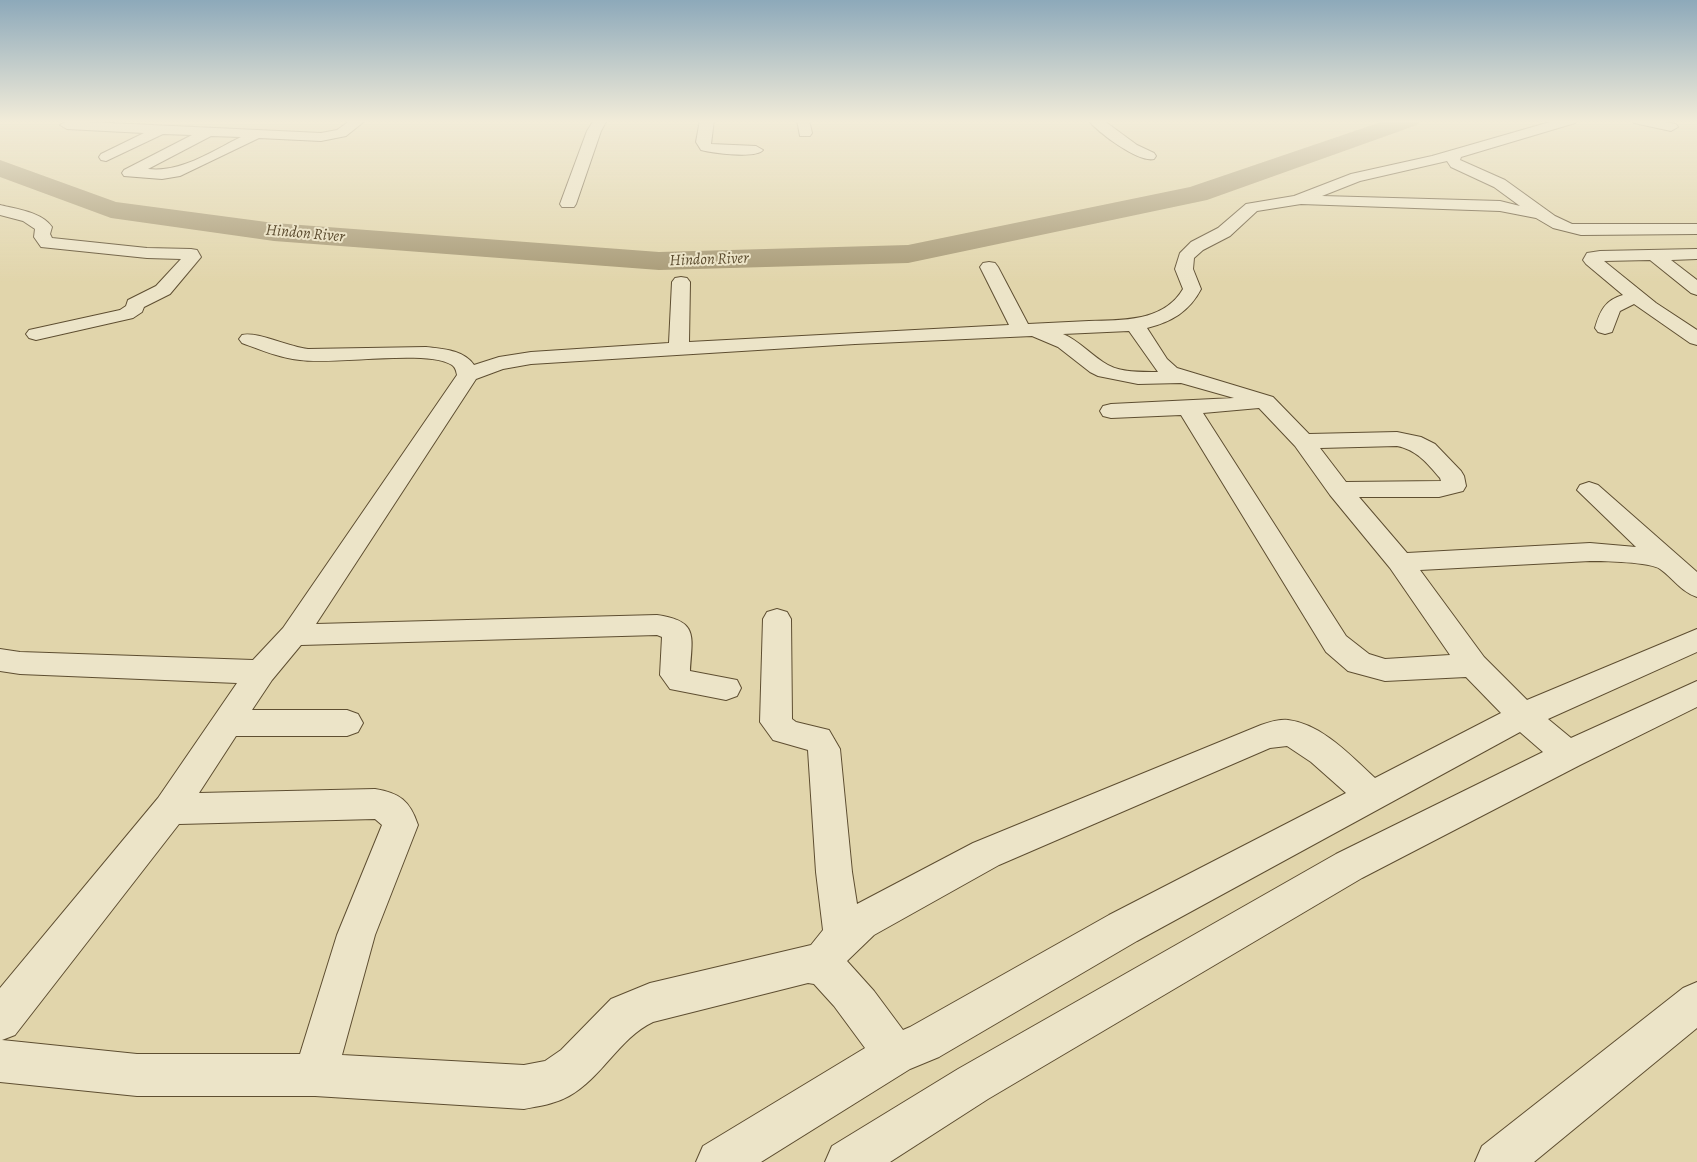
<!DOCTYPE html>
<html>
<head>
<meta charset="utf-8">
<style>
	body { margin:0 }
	canvas { display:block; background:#e1d5ab }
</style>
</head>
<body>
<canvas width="1697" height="1162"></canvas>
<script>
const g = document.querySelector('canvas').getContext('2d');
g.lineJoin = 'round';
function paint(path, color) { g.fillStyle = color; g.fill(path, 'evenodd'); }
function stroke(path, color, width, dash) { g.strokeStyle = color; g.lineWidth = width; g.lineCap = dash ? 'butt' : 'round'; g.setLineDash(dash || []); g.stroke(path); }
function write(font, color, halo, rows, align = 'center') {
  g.font = font + ' Alegreya,serif'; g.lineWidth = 4; g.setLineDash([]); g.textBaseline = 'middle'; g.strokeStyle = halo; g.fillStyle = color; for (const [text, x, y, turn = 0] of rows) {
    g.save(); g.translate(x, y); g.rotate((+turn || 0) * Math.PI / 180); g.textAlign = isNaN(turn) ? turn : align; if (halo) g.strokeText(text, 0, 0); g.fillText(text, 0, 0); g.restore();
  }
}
const river = new Path2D(`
	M1387 120H1421L1417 125 1207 200 908 263 659 270 274 241 111 218 0 177V160L116 202 274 223 659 252 908 245 1190 187Z`);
const minor = new Path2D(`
	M351 120H366L346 136 321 141 259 138 180 176 162 179 124 176 122 173 124 170 192 135 163 134 106 161 101 160 99 157 101 154 144 133 67 129 60 125 67 121 321 133 337 130ZM211 136 241 137C212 151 181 173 148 169Z
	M594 120H607L601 131 576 204 574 207H562L560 204 587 131Z
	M700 120H714L711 144 756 146 763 150C756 159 712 153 701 150L696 142Z
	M797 120H809L812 133 810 136H800Z
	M1088 120H1103L1137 145 1154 153 1156 156 1154 159C1138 163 1098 132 1088 120Z
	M1557 120H1577L1575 123 1461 157 1460 160 1505 180 1555 216 1572 224H1697V234L1581 235 1553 228 1536 218 1500 211 1301 204 1257 211 1230 236 1203 250 1194 258 1193 269 1201 289C1189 312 1171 322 1147 328L1167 359 1177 368 1273 397 1309 434 1397 432 1421 437 1435 444 1461 471 1464 476 1466 486 1463 491 1439 497H1359L1407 553 1590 543 1636 547 1577 490 1580 485 1589 482 1598 485 1697 572V597C1681 592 1673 578 1660 569 1651 562 1603 561 1590 561L1420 570 1484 657 1527 700 1697 629V652L1548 719 1571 738 1697 681V707L1580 765 1362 878 988 1099 890 1162H825L832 1146 958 1069 1336 854 1543 752 1520 732 1137 941 939 1057 910 1069 761 1162H696L703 1146 865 1048 834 1006 814 984 808 983 653 1022C619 1038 602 1078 569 1096 555 1104 539 1106 524 1109L315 1096H137L0 1082V988L158 798 237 683 20 674 0 671V649L20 652 253 660 283 628 457 375C456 371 456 368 452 365 428 349 335 365 300 360 280 358 261 350 242 343L239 339 242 335C256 331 289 347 308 349L426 347C443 349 464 350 474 365L499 357 531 352 669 343 672 282 675 278 681 277 687 278 690 282 689 342 1009 325 980 267 983 263 989 262 995 263 998 267 1028 324C1048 323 1069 322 1089 321 1122 320 1164 322 1183 289L1175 269 1180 253 1191 242 1218 228 1246 204 1294 196 1351 174 1432 156ZM1447 161 1451 167 1494 187 1520 206 1500 201 1322 196 1360 181ZM1129 331 1158 372C1140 372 1118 373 1103 362 1089 353 1079 341 1063 334ZM1032 336 1058 347 1090 372 1098 376 1138 384 1181 383 1234 398 1111 404 1103 406 1100 411 1103 416 1111 418 1181 415 1326 652 1348 671 1385 681 1466 677 1501 713 1375 778C1351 756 1322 724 1288 720 1279 719 1270 722 1261 725L973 843 857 904 852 872 840 749 829 730 796 722 792 719 791 619 787 612 777 609 767 612 763 619 760 722 773 740 808 750 816 872 823 930 811 945 650 983 611 999 561 1050 545 1061 524 1065 342 1055 375 935 418 825C410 801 400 793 375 789L199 793 236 736H347L358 732 363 723 358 714 347 710H252L272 680 301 645 657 635 662 637 660 675 670 689 726 700 737 696 741 688 737 680 690 671C692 636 699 621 657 615L316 624 476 379 503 369 531 364 855 344ZM1259 408 1295 446 1330 495 1390 568 1450 655 1385 659 1369 654 1346 636 1203 413ZM1397 446C1417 450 1427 463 1440 478L1441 481 1346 482 1320 448ZM1287 746 1311 762 1346 793 1109 915 910 1027 903 1030 874 991 847 961 874 935 999 865 1270 748ZM375 819 382 825 337 935 300 1054H137L2 1040 15 1035 179 824Z
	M1632 120H1656L1676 124 1678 127 1671 131 1634 123Z
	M0 205C16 209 42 212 52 227L50 234 52 238 147 248 191 249 197 250 201 257 170 294 144 307 142 312 133 318 36 340 29 338 26 334 29 330 120 310 126 306 128 300 156 286 181 259 147 258 41 247 34 237 35 229 23 221 0 215Z
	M1697 249V259L1671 260 1697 280V295L1691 293 1650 260 1604 261 1656 303 1697 330V345L1690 343 1634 304 1620 311 1612 332 1605 334 1598 332 1595 328C1600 311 1605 300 1623 295L1586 264 1583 260 1587 253 1600 251Z
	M1697 982V1028L1534 1162H1475L1482 1146 1683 988Z`);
const farWaternames = [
	["Hindon River",305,234,5],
	["Hindon River",709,260,-2]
];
paint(river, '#a69874');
stroke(minor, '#5e4e31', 2);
paint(minor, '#ece4c8');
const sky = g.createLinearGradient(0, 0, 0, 282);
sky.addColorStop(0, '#8da9ba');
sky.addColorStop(0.43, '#f2ecd9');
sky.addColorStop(1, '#f2ecd900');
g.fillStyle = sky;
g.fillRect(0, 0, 1697, 282);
write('italic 16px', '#5b4b2e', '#ece4c8', farWaternames);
</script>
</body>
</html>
